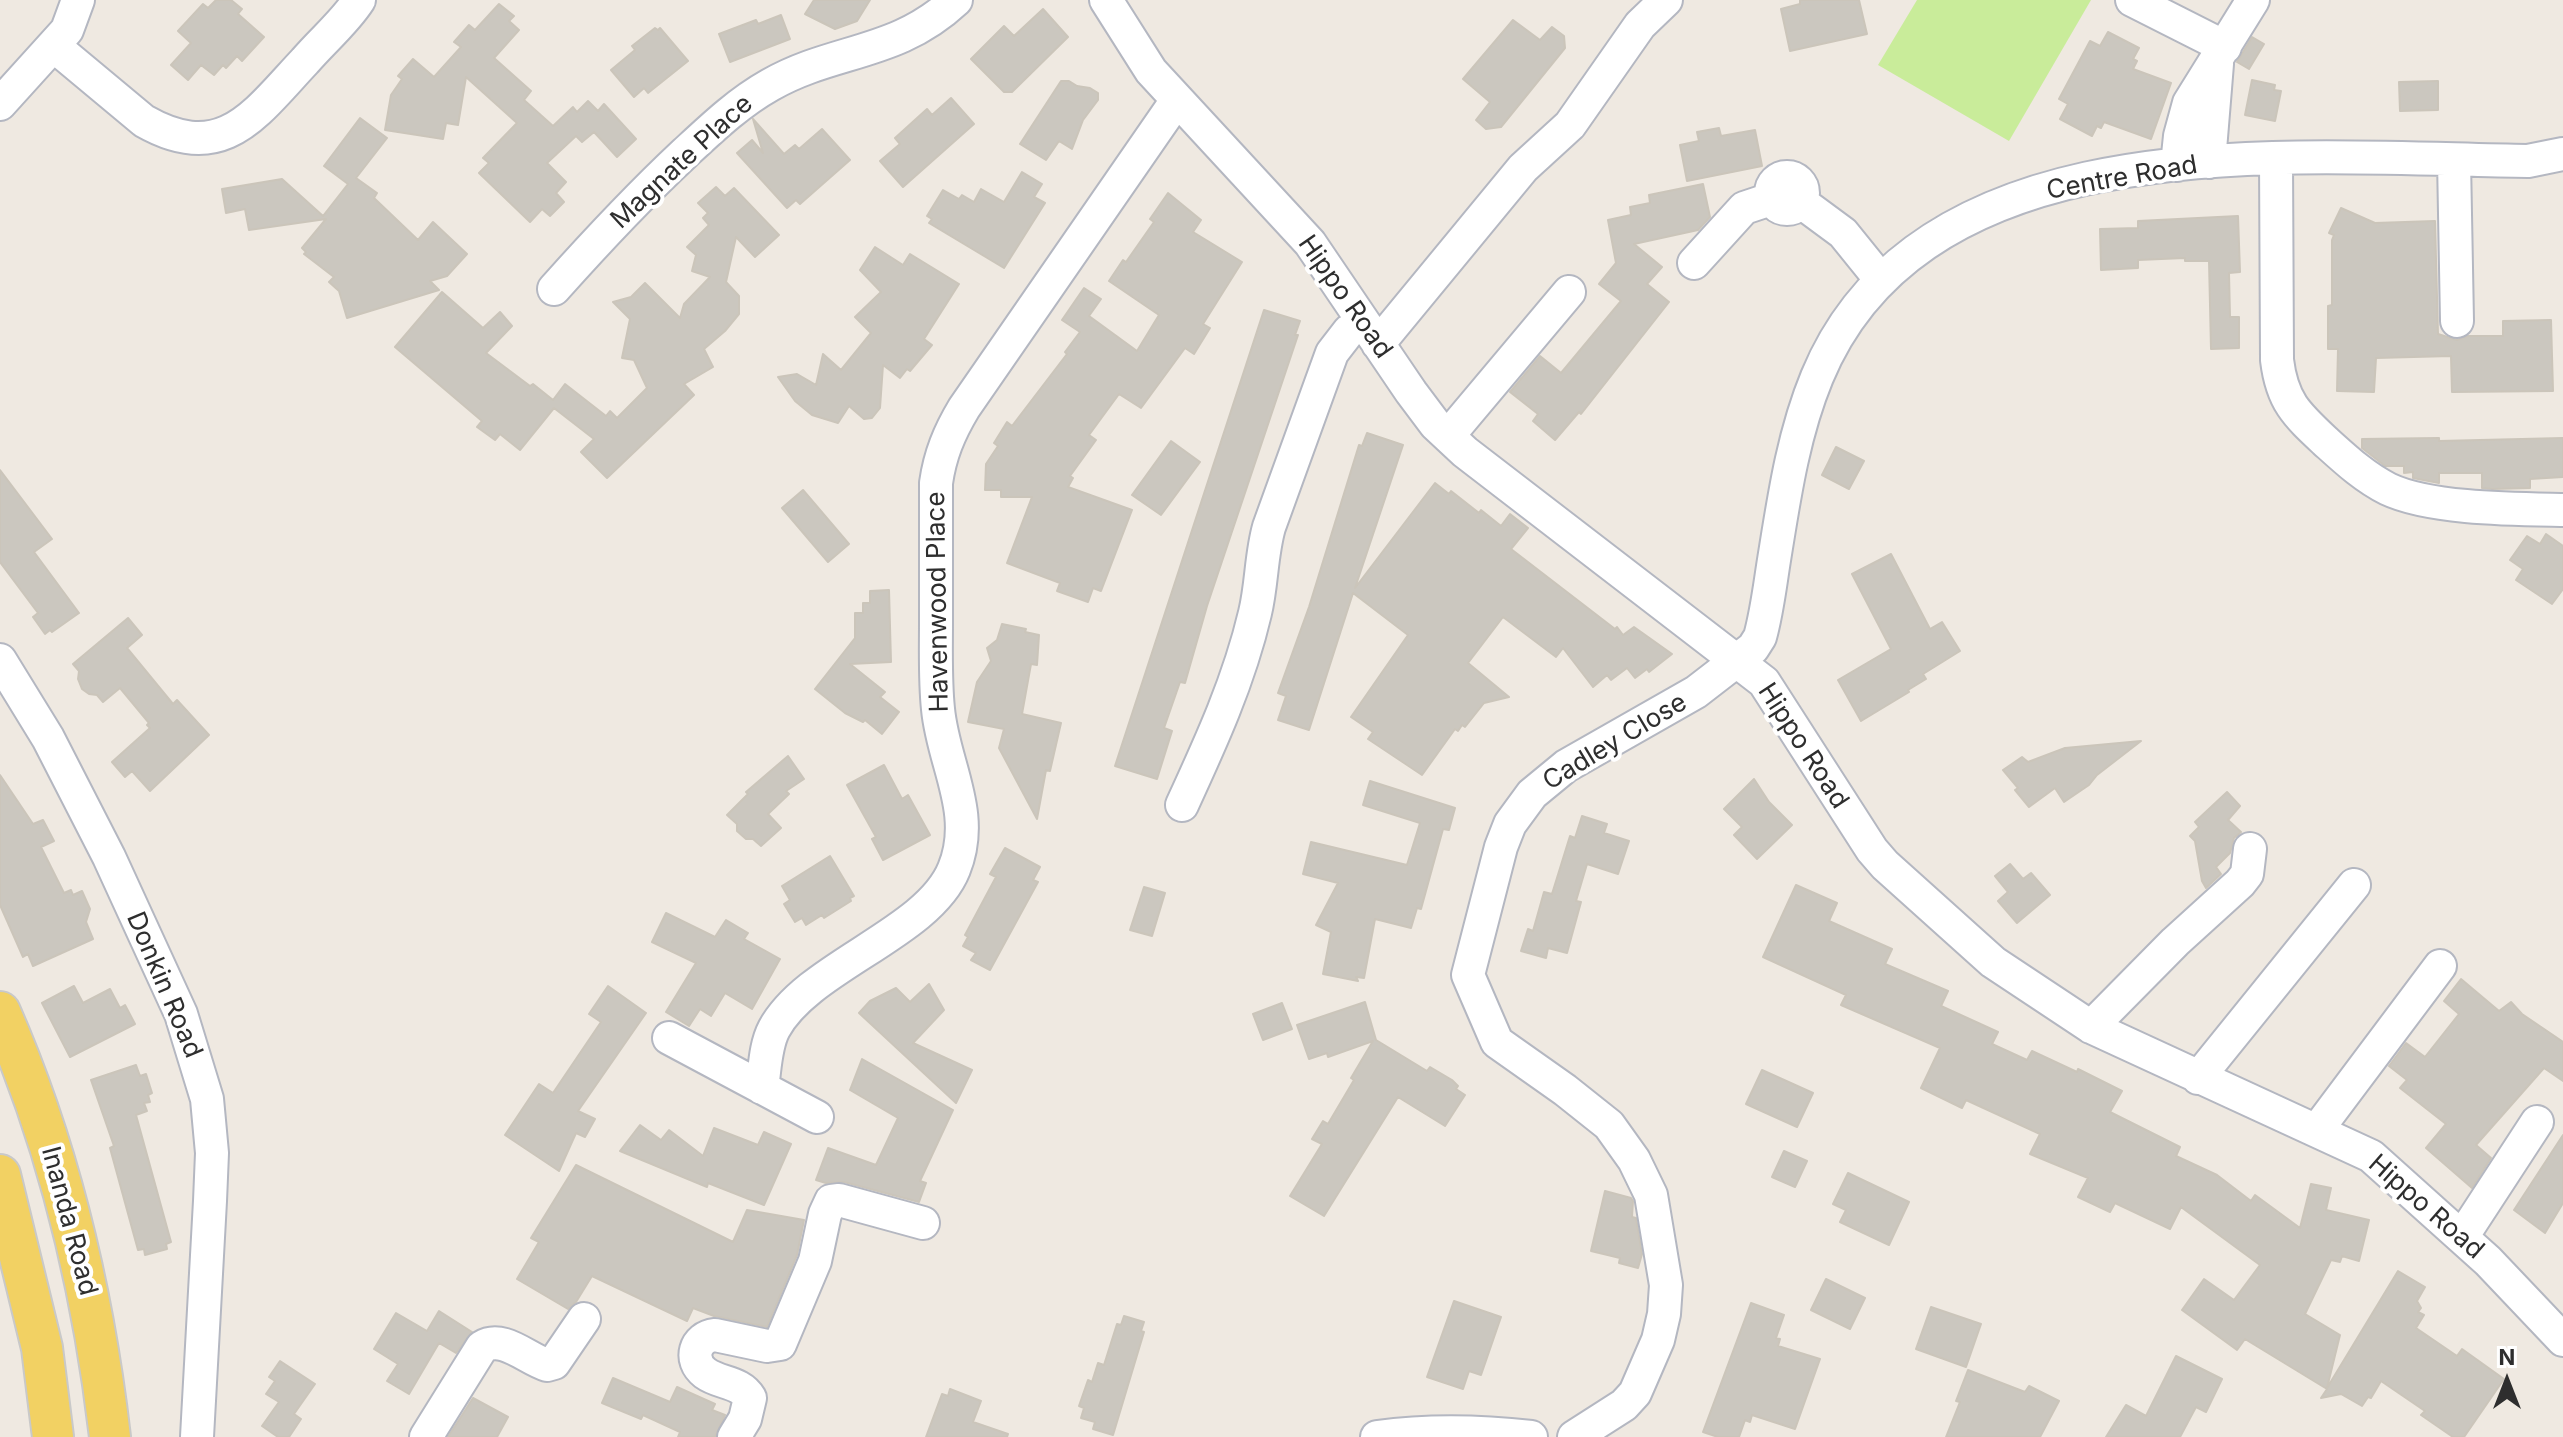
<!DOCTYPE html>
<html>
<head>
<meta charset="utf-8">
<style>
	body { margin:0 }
	#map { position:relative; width:2563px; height:1437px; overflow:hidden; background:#efe9e1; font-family:Inter,sans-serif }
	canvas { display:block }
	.north { position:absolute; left:2467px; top:1341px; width:80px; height:80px; -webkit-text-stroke:6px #fff; paint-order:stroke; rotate:0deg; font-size:22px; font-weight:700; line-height:32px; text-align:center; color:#2e2e2e }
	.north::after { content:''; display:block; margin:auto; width:28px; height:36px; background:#2e2e2e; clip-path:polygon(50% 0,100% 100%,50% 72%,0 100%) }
</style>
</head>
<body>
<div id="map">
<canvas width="2563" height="1437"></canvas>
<div class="north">N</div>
</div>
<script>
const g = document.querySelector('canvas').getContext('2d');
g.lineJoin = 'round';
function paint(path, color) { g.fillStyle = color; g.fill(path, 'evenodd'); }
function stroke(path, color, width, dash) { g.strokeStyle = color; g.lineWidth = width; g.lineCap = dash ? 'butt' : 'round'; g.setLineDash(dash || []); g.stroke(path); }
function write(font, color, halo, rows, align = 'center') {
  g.font = font + ' Inter,sans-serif'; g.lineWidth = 8; g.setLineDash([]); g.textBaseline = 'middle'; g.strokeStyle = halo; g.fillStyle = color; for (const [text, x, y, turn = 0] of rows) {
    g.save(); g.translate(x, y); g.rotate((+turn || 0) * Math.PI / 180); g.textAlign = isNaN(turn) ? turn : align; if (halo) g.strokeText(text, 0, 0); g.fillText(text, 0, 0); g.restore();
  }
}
const pitch = new Path2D(`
	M1917 0H2091L2009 141 1878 65Z`);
const building = new Path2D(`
	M216 0H231L242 9 238 14 264 37 242 61 237 56 226 68 223 65 214 75 201 65 188 80 171 65 191 43 178 31 203 4 208 8Z
	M814 0H870L857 21 835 29 805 14Z
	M1800 0H1859L1867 34 1790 51 1781 9 1800 4Z
	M499 4 514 16 509 21 519 30 494 58 531 91 524 100 553 126 573 107 577 112 588 101 598 111 604 104 636 139 617 157 594 132 582 142 576 136 547 163 566 182 556 193 564 202 550 216 542 209 530 222 479 173 489 163 483 158 517 123 466 77 458 125 446 123 443 139 385 130 391 95 402 79 398 76 413 59 434 77 461 47 454 42 469 25 475 30Z
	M1043 9 1068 37 1012 92H1004L971 59 1004 26 1014 36Z
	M781 15 790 39 730 62 719 34 756 20 758 24Z
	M1513 20 1540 40 1552 27 1564 36 1565 48 1501 127 1486 129 1476 120 1490 102 1463 79Z
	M655 28 658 30 660 28 688 61 648 93 644 88 634 97 611 70 635 50 632 46Z
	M2108 32 2139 48 2133 59 2137 61 2133 69 2171 83 2151 139 2104 122 2101 128 2097 126 2092 136 2060 119 2068 104 2059 99 2090 41 2100 46Z
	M2252 37 2264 44 2249 69 2237 62Z
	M2252 80 2275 85 2274 90 2281 91 2275 121 2245 115Z
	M1061 81H1069L1077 86 1090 88 1098 93V100L1083 120 1072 149 1059 141 1046 160 1020 144Z
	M2438 81V110L2400 111 2399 82Z
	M951 98 974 124 903 187 880 161 900 144 895 138 927 109 932 115Z
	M360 118 387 138 356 178 377 193 374 198 418 240 433 222 467 254 447 276 430 281 439 290 347 318 339 291 329 282 334 277 304 254 306 252 302 248 326 219 249 230 245 209 226 213 222 189 282 179 323 216 348 184 324 166Z
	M753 119 784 154 795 145 799 149 822 129 850 160 800 204 796 200 787 208 737 153 752 140 763 153Z
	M1719 128 1721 136 1755 130 1762 166 1687 181 1680 145 1699 141 1697 132Z
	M1022 172 1042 184 1034 197 1045 203 1004 268 929 223 932 219 927 216 943 190 959 199 962 195 974 202 981 189 1004 202Z
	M1703 184 1710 217 1698 230 1634 244 1662 267 1647 284 1669 302 1581 414 1579 412 1555 440 1533 421 1538 414 1510 392 1540 356 1561 373 1621 301 1599 284 1616 263 1608 220 1631 215 1630 207 1650 203 1649 195Z
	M716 187 725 196 734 188 779 235 755 257 736 237 726 282 739 296V314L725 331 704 349 713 367 684 384 694 395 607 478 581 452 594 439 554 408 520 450 500 434 495 440 477 427 482 421 395 347 442 292 483 328 500 312 512 326 486 353 530 386 533 384 553 400 565 384 606 416 610 411 617 418 647 388 634 360 622 358 630 319 613 302 631 297 645 283 680 318 684 304 710 277 692 271 696 255 687 247 709 225 703 218 708 213 698 203Z
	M1168 193 1201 220 1193 232 1242 262 1203 324 1210 328 1194 354 1185 348 1141 408 1119 394 1089 435 1096 440 1070 476 1073 478 1068 487 1132 510 1101 591 1093 588 1088 602 1057 591 1060 583 1007 563 1032 497H1001V490H985L986 464 998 446 994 443 1007 422 1012 426 1067 354 1065 352 1080 332 1062 320 1084 288 1101 299 1089 316 1137 351 1159 315 1109 281 1123 260 1126 262 1154 222 1150 219Z
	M2341 208 2375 223 2435 221 2438 334 2457 340 2468 336H2503V321L2551 320 2553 391 2452 392 2451 356 2376 358 2374 392 2337 391 2338 349H2328V306L2332 305V240L2334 235 2329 233Z
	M2238 216 2240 272 2229 273 2230 317H2239V348L2211 349 2209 261H2185V258L2138 260V268L2101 270 2100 229 2138 228V221Z
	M875 247 903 265 910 254 959 284 924 339 932 345 910 371 907 369 900 378 883 365 880 408 872 418 864 419 849 406 838 423 812 415 795 401 778 377 797 374 816 385 823 354 841 370 871 333 855 317 881 292 860 270Z
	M1264 310 1300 321 1295 335H1298L1207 606 1185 683 1180 682 1164 728 1172 731 1157 779 1115 766Z
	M1367 433 1403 445 1355 588 1435 483 1449 494 1451 491 1479 513 1481 510 1501 526 1510 514 1528 528 1511 549 1615 629 1617 627 1623 635 1634 627 1672 654 1649 672 1647 669 1635 678 1627 668 1611 680 1607 675 1593 687 1563 648 1556 657 1503 617 1468 663 1509 697 1484 703 1465 727 1462 725 1458 731 1455 729 1422 775 1368 739 1373 732 1351 717 1408 635 1353 593 1309 730 1278 720 1286 696 1278 693 1309 607 1359 445 1362 446Z
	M2439 438V441L2563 438V477L2530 479V488L2492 489 2482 488V473H2439V483L2413 478V472L2404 473V466H2385L2362 448V439Z
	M1171 441 1200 462 1161 515 1132 495Z
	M1836 447 1864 461 1849 489 1822 475Z
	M0 470 52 539 34 552 79 613 52 632 50 630 45 634 33 617 38 613 0 562Z
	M803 490 849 544 828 562 782 508Z
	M2546 534 2563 546V589L2552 604 2516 580 2523 569 2510 560 2527 536 2540 544Z
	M1891 554 1930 629 1942 622 1960 651 1923 674 1926 679 1908 690 1909 692 1861 721 1838 680 1891 649 1852 574Z
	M889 590 891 662 850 664 885 692 880 697 899 712 882 734 865 720 863 722 845 713 815 689 855 638V613H863V603H870V591Z
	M128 618 142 635 127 648 173 704 177 700 209 735 150 791 132 771 125 777 112 762 150 728 147 725 149 723 120 688 103 702 97 695 89 694 82 689 78 679 79 671 73 664Z
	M1002 624 1026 629 1025 632 1039 635 1037 665 1031 664 1022 714 1061 723 1050 771 1046 770 1037 819 999 748 1004 729 968 722 977 682 991 661 987 648 997 640Z
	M2141 741 2097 775 2089 785 2064 802 2055 788 2029 807 2015 790 2018 788 2003 770 2022 757 2028 762 2065 748Z
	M788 756 804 779 786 791 789 794 768 814 781 828 761 846 753 839H746L737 831V824L727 815 748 794 746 792Z
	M884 765 902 799 908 795 930 835 883 860 872 839 876 837 847 785Z
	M0 775 33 824 43 820 54 841 41 847 64 893 71 890 73 895 82 891 90 909 86 922 93 939 33 966 28 954 23 957 0 905Z
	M1754 779 1769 802 1792 825 1757 859 1734 835 1742 827 1724 809Z
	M1370 781 1455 808 1449 830 1443 829 1421 909 1417 908 1411 928 1375 919 1364 978 1356 977 1358 981 1323 974 1331 932 1316 925 1338 883 1303 874 1311 842 1407 865 1420 823 1363 805Z
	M2227 792 2240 806 2228 820 2241 832 2234 838 2230 853 2216 867 2221 874 2206 888 2202 881 2195 841 2190 836 2199 827 2195 822Z
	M1582 816 1607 824 1604 833 1629 841 1618 874 1587 864 1576 901 1581 902 1567 953 1548 948 1546 958 1521 951 1528 929 1533 931 1544 892 1552 894 1570 836 1575 838Z
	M1005 848 1040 867 1033 880 1038 882 990 970 971 960 976 953 963 946 968 937 965 935 996 877 990 874Z
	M830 856 854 896 850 898 851 901 824 918 822 915 806 925 802 918 795 922 784 904 790 900 782 886Z
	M2010 864 2023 879 2031 873 2050 895 2017 923 1998 901 2008 892 1995 876Z
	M1796 885 1837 903 1829 921 1892 949 1885 964 1948 991 1941 1006 1998 1032 1992 1044 2027 1060 2032 1051 2077 1072 2078 1069 2122 1091 2110 1112 2180 1147 2176 1156 2217 1175 2251 1201 2255 1195 2300 1228 2311 1184 2331 1188 2326 1210 2369 1220 2359 1261 2342 1256 2340 1262 2331 1260 2305 1314 2340 1335 2327 1388 2398 1271 2425 1287 2417 1301 2421 1308 2418 1312 2424 1315 2416 1328 2457 1356 2462 1349 2504 1379 2464 1437H2453L2421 1415 2425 1411 2381 1381 2371 1398 2368 1397 2362 1406 2341 1394 2321 1398 2327 1389 2245 1339 2237 1350 2182 1310 2204 1279 2234 1300 2260 1265 2181 1207 2170 1229 2115 1203 2110 1212 2078 1197 2088 1178 2030 1154 2040 1134 1966 1100 1962 1108 1921 1088 1940 1048 1841 1005 1846 995 1763 957Z
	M1144 887 1165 893 1152 936 1130 930Z
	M666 913 715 937 726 920 748 933 744 939 780 959 752 1009 725 993 711 1016 700 1009 689 1026 666 1012 696 963 652 942Z
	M2461 979 2499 1011 2511 1002 2522 1014 2563 1042V1081L2544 1068 2476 1145 2491 1158 2472 1188 2426 1148 2446 1124 2400 1088 2407 1080 2389 1066 2406 1043 2425 1057 2459 1014 2444 1001Z
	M929 984 944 1010 913 1043 972 1070 956 1103 859 1013 870 1001 896 988 910 1002Z
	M74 986 83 1003 110 989 120 1008 125 1005 135 1024 70 1057 42 1003Z
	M608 986 646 1013 578 1111 595 1119 585 1137 576 1133 559 1171 505 1135 539 1084 553 1093 601 1022 589 1014Z
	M1365 1002 1376 1040 1427 1071 1430 1067 1452 1080 1458 1086 1456 1089 1465 1095 1445 1126 1398 1097 1324 1216 1290 1196 1322 1144 1312 1139 1323 1121 1328 1124 1354 1080 1351 1078 1373 1041 1328 1057 1327 1053 1309 1059 1297 1025Z
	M1282 1003 1292 1029 1263 1040 1253 1014Z
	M862 1059 953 1110 920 1181 926 1183 919 1202 844 1182 826 1183 816 1180 828 1148 876 1165 898 1118 850 1090Z
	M136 1065 140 1076 146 1074 152 1093 148 1095 150 1102 144 1103 147 1111 136 1115 171 1242 166 1244 167 1249 145 1255 144 1249 138 1250 110 1148 114 1146 91 1080Z
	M1762 1070 1813 1093 1797 1127 1746 1104Z
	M640 1125 661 1140 669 1130 703 1156 714 1128 758 1145 764 1132 791 1144 764 1205 708 1183 707 1187 620 1151Z
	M2563 1135V1203L2545 1233 2514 1210Z
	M1784 1151 1807 1161 1795 1187 1772 1177Z
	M576 1165 733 1242 747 1210 804 1220 797 1255 767 1327 714 1316 693 1308 687 1321 592 1276 576 1302 568 1309 517 1279 539 1242 531 1238Z
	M1848 1173 1909 1202 1889 1245 1840 1222 1846 1210 1833 1204Z
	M1605 1191 1631 1198 1633 1201 1632 1217 1636 1218 1642 1254 1638 1268 1619 1263 1620 1258 1591 1251Z
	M1826 1279 1865 1298 1850 1329 1811 1310Z
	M1454 1301 1501 1317 1481 1375 1469 1371 1463 1389 1427 1377Z
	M1751 1303 1784 1315 1776 1338 1780 1339 1778 1346 1820 1359 1795 1429 1752 1415 1750 1422 1745 1420 1739 1437H1718L1703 1432Z
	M1931 1307 1981 1324 1966 1367 1916 1349Z
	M439 1311 472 1332 456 1353 439 1343 409 1394 387 1381 398 1364 374 1349 396 1313 427 1331Z
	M1124 1316 1144 1322 1141 1331 1144 1332 1113 1435 1093 1429 1095 1422 1081 1418 1084 1408 1079 1406 1088 1380 1092 1382 1098 1363 1104 1365 1117 1324 1121 1325Z
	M2176 1356 2222 1379 2206 1412 2196 1407 2180 1437H2106L2126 1405 2146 1416Z
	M280 1361 315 1384 294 1414 301 1419 289 1437H278L262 1426 279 1402 266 1394 275 1381 269 1377Z
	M1968 1370 2025 1392 2029 1386 2059 1401 2040 1437H1946L1960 1402 1956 1401Z
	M613 1378 670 1402 677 1387 715 1404 712 1410 725 1415 715 1437H678L680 1432 643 1415 641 1419 602 1403Z
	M950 1389 981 1401 973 1422 1008 1434 1007 1437H926L942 1394 948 1396Z
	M473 1398 508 1417 497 1437H448Z`);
const minor = new Path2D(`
	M1106 0 1151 71 1310 243 1411 392 1435 424 1465 452 1764 682 1872 850 1885 865 1993 962 2091 1027 2371 1156 2488 1261 2563 1340
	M2132 0 2225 47
	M54 46 144 121C223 166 255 114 305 61 322 41 345 22 359 0
	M0 104 67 30 78 0
	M2276 159 2277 360C2282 401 2296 414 2325 441 2345 459 2364 477 2388 489 2430 509 2515 509 2563 510
	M2454 160 2457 321
	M2209 162 2217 64
	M2177 165 2180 136 2189 103 2253 0
	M1771 193a16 16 0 1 1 32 0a16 16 0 1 1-32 0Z
	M1801 202 1843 233 1881 280
	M1694 263 1744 208 1771 199
	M554 289C596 242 639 196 685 153 712 128 738 103 770 85 835 48 896 56 956 0
	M1378 344 1523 168 1570 125 1640 25 1666 0
	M1448 436 1569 292
	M0 660 48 738 109 857 181 1014 207 1099 212 1153 210 1201 197 1437
	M1182 805C1211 742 1239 681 1255 613 1262 584 1261 555 1269 527L1332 353 1349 331 1364 324
	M2091 1027 2175 942 2240 883 2247 874 2250 849
	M669 1038 817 1117
	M2198 1078 2354 885
	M762 1088C765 1069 765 1046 774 1029 808 966 928 934 954 869 977 813 943 764 938 709 935 680 936 652 936 623 936 577 936 530 936 483 940 455 949 433 964 408L1177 100
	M2317 1130 2440 966
	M2462 1237 2537 1122
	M426 1437 482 1347C503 1334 527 1359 547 1365L554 1363 584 1319
	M734 1437 745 1419 750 1398C740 1381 720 1384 705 1373 688 1360 695 1337 715 1335L767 1346 780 1344 815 1261 825 1214 831 1201 839 1200 923 1223
	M1377 1437C1429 1430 1479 1431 1531 1437
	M1574 1437 1624 1405 1635 1393 1658 1340 1664 1314 1666 1285 1651 1195 1634 1160 1609 1125 1565 1090 1497 1042 1468 975 1501 847 1510 824 1532 794 1566 766 1696 692 1753 648 1760 637C1767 612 1770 585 1774 560 1784 498 1793 435 1817 377 1924 118 2301 158 2528 161L2563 154`);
const major = new Path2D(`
	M0 1012C60 1149 93 1290 110 1437
	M0 1175 42 1348 53 1437`);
const streetNames = [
	["Magnate Place",682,162,-43],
	["Centre Road",2122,178,-10],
	["Hippo Road",1345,297,55],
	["Havenwood Place",938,602,-91],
	["Cadley Close",1615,742,-31],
	["Hippo Road",1803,746,57],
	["Donkin Road",164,985,67],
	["Hippo Road",2426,1207,41],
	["Inanda Road",69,1221,75]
];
paint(pitch, '#c9ec9a');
paint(building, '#cbc7bf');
stroke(building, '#cbc5ba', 2);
stroke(minor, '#b4b7c1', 36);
stroke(major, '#c9c9c9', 44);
stroke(minor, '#fff', 32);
stroke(major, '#f2d163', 40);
write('26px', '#2e2e2e', '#fff', streetNames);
</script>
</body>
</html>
